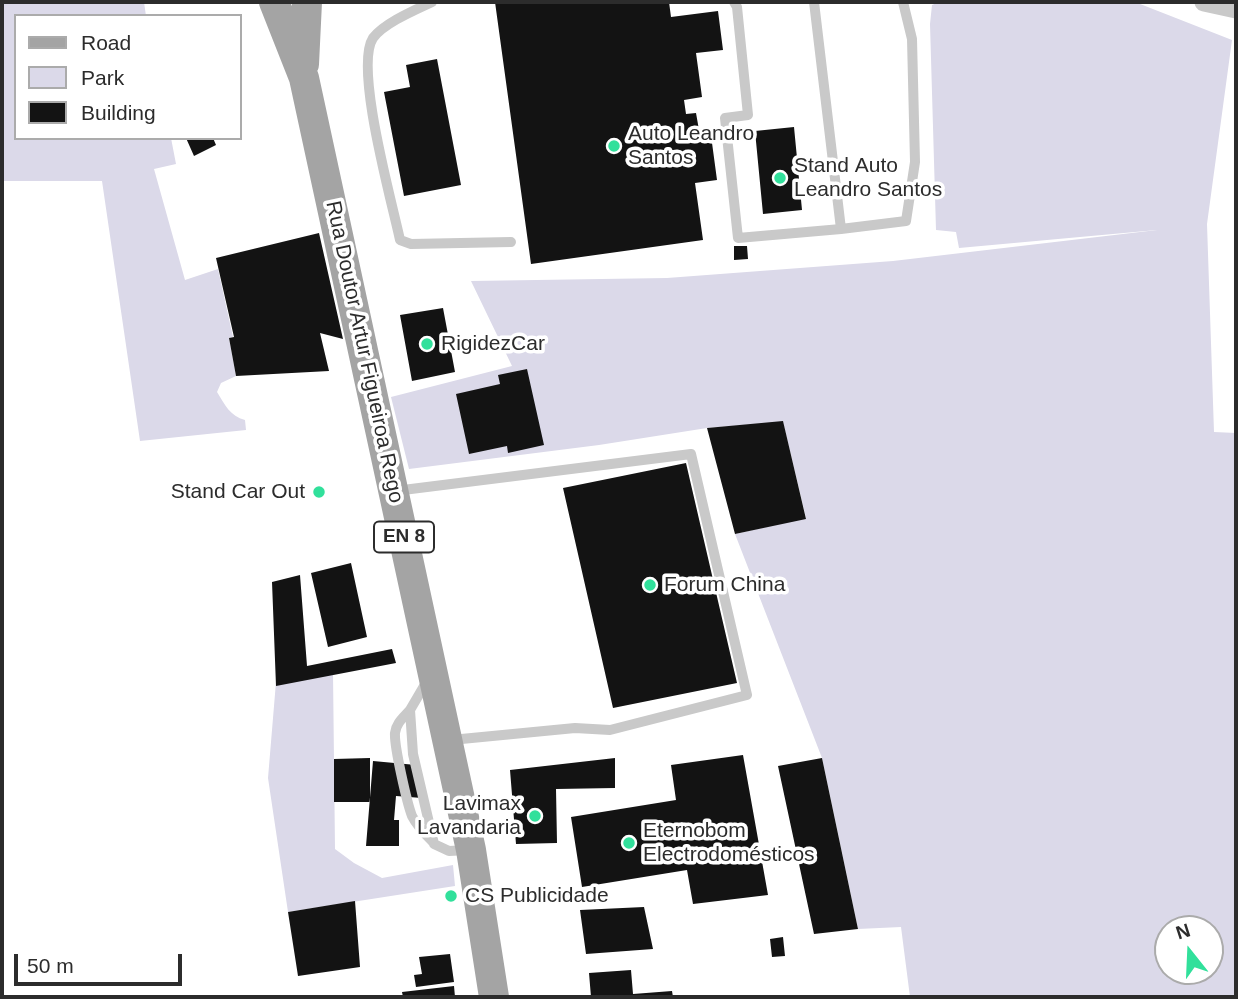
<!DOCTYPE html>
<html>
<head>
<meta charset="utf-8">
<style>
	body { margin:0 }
	#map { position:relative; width:1238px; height:999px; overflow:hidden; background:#fff; font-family:Helvetica,sans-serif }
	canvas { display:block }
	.frame { position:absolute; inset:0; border:4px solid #2c2c2c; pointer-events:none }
	.legend { position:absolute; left:14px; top:14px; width:228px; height:126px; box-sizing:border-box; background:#fff; border:2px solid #ababab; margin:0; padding:9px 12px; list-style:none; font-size:21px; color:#2c2c2c }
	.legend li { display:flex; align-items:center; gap:14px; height:35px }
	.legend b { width:35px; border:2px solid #ababab }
	.north { position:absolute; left:1154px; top:915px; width:70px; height:70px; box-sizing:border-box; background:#fff; border:2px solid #ababab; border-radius:50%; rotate:342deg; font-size:19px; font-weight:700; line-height:28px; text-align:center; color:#2c2c2c }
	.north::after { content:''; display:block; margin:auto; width:24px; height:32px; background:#31e09b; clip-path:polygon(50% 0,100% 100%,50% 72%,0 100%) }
	.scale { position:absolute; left:14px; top:954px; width:168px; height:32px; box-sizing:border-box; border:4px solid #2c2c2c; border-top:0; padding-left:9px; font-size:21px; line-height:24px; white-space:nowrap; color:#2c2c2c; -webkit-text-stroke:5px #fff; paint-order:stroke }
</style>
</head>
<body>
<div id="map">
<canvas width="1238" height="999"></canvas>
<div class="frame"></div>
<ul class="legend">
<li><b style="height:9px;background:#a4a4a4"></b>Road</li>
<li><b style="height:19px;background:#dbd9e9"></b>Park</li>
<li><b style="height:19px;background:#131313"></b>Building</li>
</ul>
<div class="north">N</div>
<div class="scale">50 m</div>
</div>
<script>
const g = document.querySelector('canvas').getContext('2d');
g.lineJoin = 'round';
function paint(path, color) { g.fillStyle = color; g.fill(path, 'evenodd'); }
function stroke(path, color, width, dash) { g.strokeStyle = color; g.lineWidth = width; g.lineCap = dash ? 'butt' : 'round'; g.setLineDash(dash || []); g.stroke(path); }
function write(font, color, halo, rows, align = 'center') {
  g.font = font + ' Helvetica,sans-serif'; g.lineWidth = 7; g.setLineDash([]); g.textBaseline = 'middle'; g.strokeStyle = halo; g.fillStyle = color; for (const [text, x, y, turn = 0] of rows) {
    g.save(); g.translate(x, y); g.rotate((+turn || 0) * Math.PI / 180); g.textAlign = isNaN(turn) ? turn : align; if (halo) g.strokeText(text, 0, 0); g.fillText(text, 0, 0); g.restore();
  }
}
const green = new Path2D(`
	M2 2H144L146 16H16V138H171L176 164 154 169 185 280 218 269 233 337 229 338 236 376 221 383 217 392C225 405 230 416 245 420L246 430 140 441 102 181H2Z
	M939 2H1135L1232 40 1207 224 1214 432 1236 433V997H910L901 927 858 929 822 758 735 534 806 518 783 422 707 428 599 445 409 469 391 397 512 366 471 281 667 278 893 261 1157 230 959 248 956 232 936 230 930 24 932 5ZM1168 929H1210V971H1168Z
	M333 673 335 849 354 863 382 878 453 865 455 886 288 912 268 778 276 682Z`);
const building = new Path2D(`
	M495 2H669L671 17 718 11 723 50 696 53 702 97 684 100 686 114 696 113 699 130 710 128 717 180 695 183 703 240 531 264Z
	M437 59 461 185 404 196 384 92 410 87 406 65Z
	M794 127 802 210 763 214 755 131Z
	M186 138H213L216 145 194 156Z
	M319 233 343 339 320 333 329 371 236 376 229 338 234 337 216 258Z
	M734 246H747L748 259 734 260Z
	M443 308 455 372 412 381 400 315Z
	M527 369 544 445 508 453 507 446 469 454 456 394 500 384 498 375Z
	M783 421 806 519 735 534 707 428Z
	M686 463 737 683 613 708 563 488Z
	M351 563 367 637 328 647 311 573Z
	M300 575 307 666 392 649 396 663 276 686 272 582Z
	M743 755 768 895 693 904 687 870 582 887 571 817 676 800 671 765Z
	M370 758V802H334V759Z
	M615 758V788L556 789 557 843 516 844 510 770Z
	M822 758 858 929 814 934 778 766Z
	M373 761 416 765 422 798 396 796 394 820H399V846H366Z
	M355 901 360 967 298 976 288 912Z
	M644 907 653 949 586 954 580 910Z
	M783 937 785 956 772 957 770 939Z
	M450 954 454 982 416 987 414 975 422 974 419 957Z
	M631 970 633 994 672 991 673 997H591L589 973Z
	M454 986 455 997H403L402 992Z`);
const service = new Path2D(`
	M432 2C415 10 384 23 373 38 354 67 392 202 400 240L411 244 511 242
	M734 2 737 7 748 115 725 118 738 238 841 229
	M814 2 841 229 906 221 915 162 912 39 903 2
	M395 491 691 454 747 695 610 730 575 728 451 740
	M427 681 410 710 413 754 434 844 449 851 468 850
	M410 710C404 717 396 723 395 733 394 746 407 803 412 816 417 826 425 834 433 842`);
const minor = new Path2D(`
	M1204 2 1236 9`);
const primary = new Path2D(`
	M274 2 304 78 471 850 494 997
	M304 64 307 2`);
const markers = [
	[614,146,7,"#31e09b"],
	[780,178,7,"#31e09b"],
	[427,344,7,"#31e09b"],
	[319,492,7,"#31e09b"],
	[650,585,7,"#31e09b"],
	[535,816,7,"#31e09b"],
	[629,843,7,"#31e09b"],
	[451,896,7,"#31e09b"]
];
const shields = [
	[404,537,60]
];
const shieldNames = [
	["EN 8",404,537]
];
const poiNames = [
	["Auto Leandro",628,134],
	["Santos",628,158],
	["Stand Auto",794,166],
	["Leandro Santos",794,190],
	["RigidezCar",441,344],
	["Stand Car Out",305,492,"right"],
	["Forum China",664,585],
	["Lavimax",521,804,"right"],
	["Lavandaria",521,828,"right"],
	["Eternobom",643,831],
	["Electrodomésticos",643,855],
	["CS Publicidade",465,896]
];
const streetNames = [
	["Rua Doutor Artur Figueiroa Rego",364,352,78]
];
paint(green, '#dbd9e9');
paint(building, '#131313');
stroke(service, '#c9c9c9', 10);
stroke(minor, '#c9c9c9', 19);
stroke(primary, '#a4a4a4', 30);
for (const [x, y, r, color] of markers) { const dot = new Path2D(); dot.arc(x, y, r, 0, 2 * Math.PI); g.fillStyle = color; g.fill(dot); stroke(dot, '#fff', 2.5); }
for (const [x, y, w] of shields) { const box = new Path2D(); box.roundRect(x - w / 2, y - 15.5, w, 31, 5); g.fillStyle = '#fff'; g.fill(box); stroke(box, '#2c2c2c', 2); }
write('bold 19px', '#2c2c2c', null, shieldNames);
write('21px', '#2c2c2c', '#fff', poiNames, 'left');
write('21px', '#2c2c2c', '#fff', streetNames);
</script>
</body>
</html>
